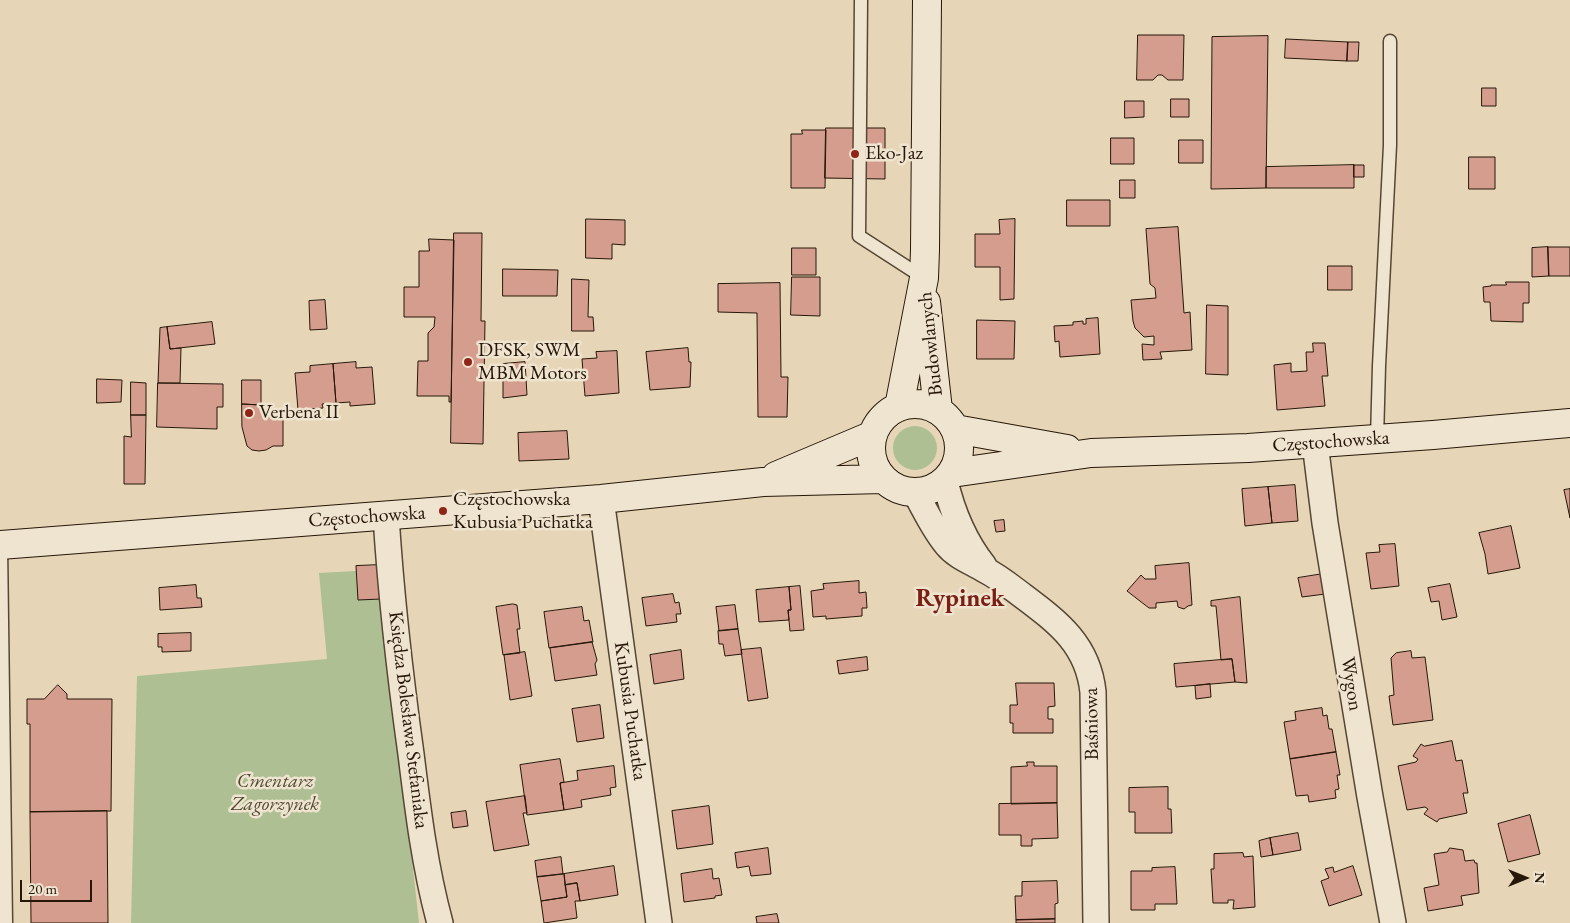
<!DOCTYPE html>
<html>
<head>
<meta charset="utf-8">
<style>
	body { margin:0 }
	#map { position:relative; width:1570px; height:923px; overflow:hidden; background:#e6d6b7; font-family:"EB Garamond",serif }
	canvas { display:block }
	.north { position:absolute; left:1500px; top:853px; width:50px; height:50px; -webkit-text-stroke:4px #efe4d0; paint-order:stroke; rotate:90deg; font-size:14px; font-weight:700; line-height:20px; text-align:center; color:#261708 }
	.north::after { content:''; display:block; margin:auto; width:18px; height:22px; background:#261708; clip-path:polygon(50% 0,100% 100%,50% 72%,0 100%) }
	.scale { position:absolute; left:20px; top:880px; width:72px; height:22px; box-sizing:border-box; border:2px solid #261708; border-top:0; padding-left:6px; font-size:15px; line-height:18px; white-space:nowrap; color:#261708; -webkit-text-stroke:4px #efe4d0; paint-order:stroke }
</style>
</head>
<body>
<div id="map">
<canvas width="1570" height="923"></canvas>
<div class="north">N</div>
<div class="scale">20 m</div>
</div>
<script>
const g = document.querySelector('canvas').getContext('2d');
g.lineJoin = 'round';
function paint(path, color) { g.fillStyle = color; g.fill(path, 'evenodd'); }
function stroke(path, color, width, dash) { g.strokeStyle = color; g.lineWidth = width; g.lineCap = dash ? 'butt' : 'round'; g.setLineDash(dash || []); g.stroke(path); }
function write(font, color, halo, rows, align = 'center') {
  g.font = font + ' "EB Garamond",serif'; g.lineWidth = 5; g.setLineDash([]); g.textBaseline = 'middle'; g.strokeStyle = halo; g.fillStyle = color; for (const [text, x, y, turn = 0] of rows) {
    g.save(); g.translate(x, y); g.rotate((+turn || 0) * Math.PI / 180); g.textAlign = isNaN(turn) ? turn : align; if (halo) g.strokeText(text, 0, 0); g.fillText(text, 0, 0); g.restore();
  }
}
const green = new Path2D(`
	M893 448a22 22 0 1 1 44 0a22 22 0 1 1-44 0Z
	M379 565 419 923H131L137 676 327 659 319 573 356 571V566Z`);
const building = new Path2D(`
	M1138 35H1184L1183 80H1168L1162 75H1158L1153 80H1137Z
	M1268 36 1266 188 1211 189 1212 37Z
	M1286 39 1348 42 1347 61 1285 58Z
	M1348 42H1359L1358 61H1347Z
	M1482 88H1496V106H1482Z
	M1171 99H1189V117H1171Z
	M1125 101H1144V117L1125 118Z
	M826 128H885V179L825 178Z
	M802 130H826L825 188H791V134H802Z
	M1111 138H1134V164H1111Z
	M1179 140H1203V163H1179Z
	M1469 157H1495V189H1469Z
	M1354 165V188H1266V167Z
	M1354 165H1364V177H1354Z
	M1120 180H1135V198H1120Z
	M1067 200H1110V226H1067Z
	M586 219 625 220V245L612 244V259L586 258Z
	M1015 219 1014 299 1000 300V267H975V234H1000L999 220Z
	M1178 227 1184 313 1190 312 1192 350 1160 352 1162 359 1143 360 1142 344 1154 345V336L1144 337 1135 328 1133 321 1131 300 1156 298 1155 288 1150 284 1146 229Z
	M454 233H482L481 321H485L483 444 451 443Z
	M429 239 454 240 451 402H449V396H417L418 361H428V333L434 327 435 317H404V287H419V251H429Z
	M1548 247H1570V276H1549Z
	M1548 247 1549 276 1532 277V248Z
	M792 248H816V275H792Z
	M1328 266H1352V290H1328Z
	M503 269 558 270 557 296H503Z
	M792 277H820V316L791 315Z
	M572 279 589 280 588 317H593L594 331H572Z
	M1506 282H1529V303H1523V322L1491 321 1490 302H1484L1483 287 1491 286V285H1506Z
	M780 283 781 377H788L787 417H758L757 313 718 312V284Z
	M325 300 327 329 310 330 309 301Z
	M1207 305 1228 306V375L1206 374Z
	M1098 318 1100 354 1060 357 1059 341 1055 342 1054 326 1073 325V322L1083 321V324H1086V319Z
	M977 320 1015 321 1014 359H977Z
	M212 322 215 344 170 349 167 327Z
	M167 327 170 349 181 348 180 383H158L160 328Z
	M1313 343H1325L1328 376H1322L1325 406 1277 410 1274 365 1291 363V372L1307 371 1306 352H1313Z
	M688 348 689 362H691L690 387 650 390 646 352Z
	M617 351 619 393 585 396 582 359 597 358 596 352Z
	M356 362V368L372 367 375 404 350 406V402L336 403 333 364Z
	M525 362 527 395 503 398V364Z
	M333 364 336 403 322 404 323 408 298 410 295 373 310 372V366Z
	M97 379 122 380 121 402 97 403Z
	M242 380H261V405L242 404Z
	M131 382 146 383V415H131Z
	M158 383 223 384V407H217V429L157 427Z
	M242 404 261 405V410H283V446H273L266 450 259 451 252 450 247 446 242 427Z
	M131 415H146L145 484H124V436L131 437Z
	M567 431 569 459 519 461 518 433Z
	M1295 485 1298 521 1272 523 1268 487Z
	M1268 487 1272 523 1245 526 1242 489Z
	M1570 489V518L1564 490Z
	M1004 520 1005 531 996 532 994 521Z
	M1511 526 1520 568 1488 574 1485 554 1479 533Z
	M1395 544 1399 586 1371 589 1366 553 1380 552 1379 545Z
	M1189 563 1192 605 1188 606 1184 609 1178 607 1177 601 1156 603V608H1149L1127 591 1141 575 1145 579H1156L1155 566Z
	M379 565 381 599 358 600 356 566Z
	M1323 574 1325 594 1302 597 1298 578Z
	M859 581V593L866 592 867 608H862V616L826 619V616L813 617 811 591 824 589 823 584Z
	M1450 584 1457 617 1442 620 1439 601 1431 602 1428 588Z
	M196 585 197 598H201L202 607 160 610 159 588Z
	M800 586 804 630 790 631 788 610H791L789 587Z
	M789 587 791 610H788L789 620 759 622 756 590Z
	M673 594 675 603 679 602 681 614H676L677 622 646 626 642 598Z
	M1240 597 1247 683 1235 682 1232 659 1221 660 1216 606H1211V601Z
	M513 604 517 605 520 629H517L520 653 503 655 496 607Z
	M735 605 738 629 719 631 716 607Z
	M582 607 584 621 589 620 593 642 549 648 544 612Z
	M738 629 742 654 725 656 723 644H719L718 631Z
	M191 633V651L162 652V647H158V634Z
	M592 642 597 660 595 664 597 675 555 681 550 648Z
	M761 648 768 698 748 701 741 650Z
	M681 650 684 679 654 684 650 655Z
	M1411 651 1412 658 1425 657 1433 720 1393 725 1389 696 1394 695 1391 658 1396 653Z
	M525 652 532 696 510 700 504 655Z
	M867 657 868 670 839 674 837 661Z
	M1232 659 1235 682 1176 687 1174 664Z
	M1016 683H1054L1055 706 1048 707V719H1053V733H1013V723H1010V705H1017Z
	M1210 684 1211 697 1196 699 1195 686Z
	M58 685 67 694V699H112L111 811 30 812V724H27V699H44Z
	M600 705 604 738 577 742 572 709Z
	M1322 708 1323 716 1327 715 1329 729H1332L1336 752 1290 759 1284 722 1296 720 1295 712Z
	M1452 741 1456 761 1462 760 1468 793H1463L1467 813 1439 819 1437 822 1424 814 1428 809 1425 807 1407 810 1398 766 1416 762 1418 759 1413 756 1421 744 1424 746Z
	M1336 752 1340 775H1337L1339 789 1335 790 1336 798 1309 802 1308 795 1296 796 1290 759Z
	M560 759 564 782 560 783 564 810 527 815 520 765Z
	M1027 762H1034V766H1057V803L1011 804V767L1027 766Z
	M614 766 616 787 610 788 611 795 581 800 582 807 564 810 560 783 578 780 577 771Z
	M1168 787V809H1171L1172 833H1135V812H1129V788Z
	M525 796 527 813H523L529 845 494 851 486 802Z
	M1057 803 1058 838 1032 839V846H1021V835H999V804Z
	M709 806 713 844 677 849 672 811Z
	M107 811 108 923H31L30 812Z
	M466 811 468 826 453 828 451 813Z
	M1530 815 1540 854 1508 862 1498 824Z
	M1298 833 1301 850 1273 855 1270 838Z
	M1270 838 1273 855 1261 857 1259 841Z
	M768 848 771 874 751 876 749 866 737 868 735 853Z
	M1450 848 1463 850 1465 861 1474 860 1475 863H1477L1479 893 1461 896 1463 905 1428 911 1424 888 1439 885 1434 854 1447 852Z
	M1243 853 1244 857 1253 856 1255 907 1233 909 1234 900H1228V903H1213L1211 869H1214V854Z
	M561 857 563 874 537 877 535 861Z
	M614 866 618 895 580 901 577 883 565 885 564 874Z
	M1353 866 1362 895 1329 906 1321 881 1329 878 1325 869 1333 867 1334 872Z
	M1175 867 1177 904H1155V910H1131V871H1152V868Z
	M712 869 713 879 719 878 722 895 715 896V898L684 902 681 874Z
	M564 874 567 897 541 901 537 877Z
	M1057 881 1058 903 1055 904V919L1016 920 1015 896H1022V882Z
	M577 883 580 901H575L577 918 544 923 541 901 567 897 565 885Z
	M777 914 779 923H757L756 917Z
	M1055 919V923H1016V920Z`);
const lane = new Path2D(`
	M861 0 859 236 924 278
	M1377 439 1379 366 1390 145V41
	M1 545 6 923`);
const street = new Path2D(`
	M1315 443 1325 523 1370 797 1393 923
	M945 481C952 511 965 542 984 566
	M915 492C925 510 934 530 947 545 957 557 972 562 985 570 999 577 1011 587 1023 596 1059 623 1088 645 1093 692L1096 923
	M601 499 659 923
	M386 516C391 596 400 675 411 754 418 811 425 868 440 923`);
const secondary = new Path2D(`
	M926 302 938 410
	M871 448a44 44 0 1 1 88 0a44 44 0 1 1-88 0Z
	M899 407 924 278 925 250 927 0
	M955 429 1067 449
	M952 473 1091 453 1248 448 1433 435 1570 423
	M776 476 873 435
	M0 545 601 499 763 482 883 479`);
const markers = [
	[855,154,5,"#8f2418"],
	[468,362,5,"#8f2418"],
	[249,413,5,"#8f2418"],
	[443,511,5,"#8f2418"]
];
const poiNames = [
	["Eko-Jaz",865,154],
	["DFSK, SWM",478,351],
	["MBM Motors",478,374],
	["Verbena II",259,413],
	["Częstochowska",453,500],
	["Kubusia Puchatka",453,523]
];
const streetNames = [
	["Budowlanych",931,344,-96],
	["Częstochowska",1331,442,-4],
	["Częstochowska",367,517,-4],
	["Wygon",1351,684,81],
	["Kubusia Puchatka",630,711,82],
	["Księdza Bolesława Stefaniaka",408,720,83],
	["Baśniowa",1092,724,-91]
];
const parkNames = [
	["Cmentarz",275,782],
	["Zagorzynek",275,805]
];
const districtNames = [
	["Rypinek",960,599]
];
paint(green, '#aebf93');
paint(building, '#d59d8e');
stroke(building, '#261708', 1);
stroke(lane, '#564734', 15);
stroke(street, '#564734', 28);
stroke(secondary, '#261708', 30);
stroke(lane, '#efe4d0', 12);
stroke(street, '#efe4d0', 25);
stroke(secondary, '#efe4d0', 28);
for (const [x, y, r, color] of markers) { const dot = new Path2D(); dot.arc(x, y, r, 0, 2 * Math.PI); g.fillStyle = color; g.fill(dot); stroke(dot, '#efe4d0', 2); }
write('20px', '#261708', '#efe4d0', poiNames, 'left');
write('20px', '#261708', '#efe4d0', streetNames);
write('italic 20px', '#4f4932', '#efe4d0', parkNames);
write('bold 25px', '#7a1f14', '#efe4d0', districtNames);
</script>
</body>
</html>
